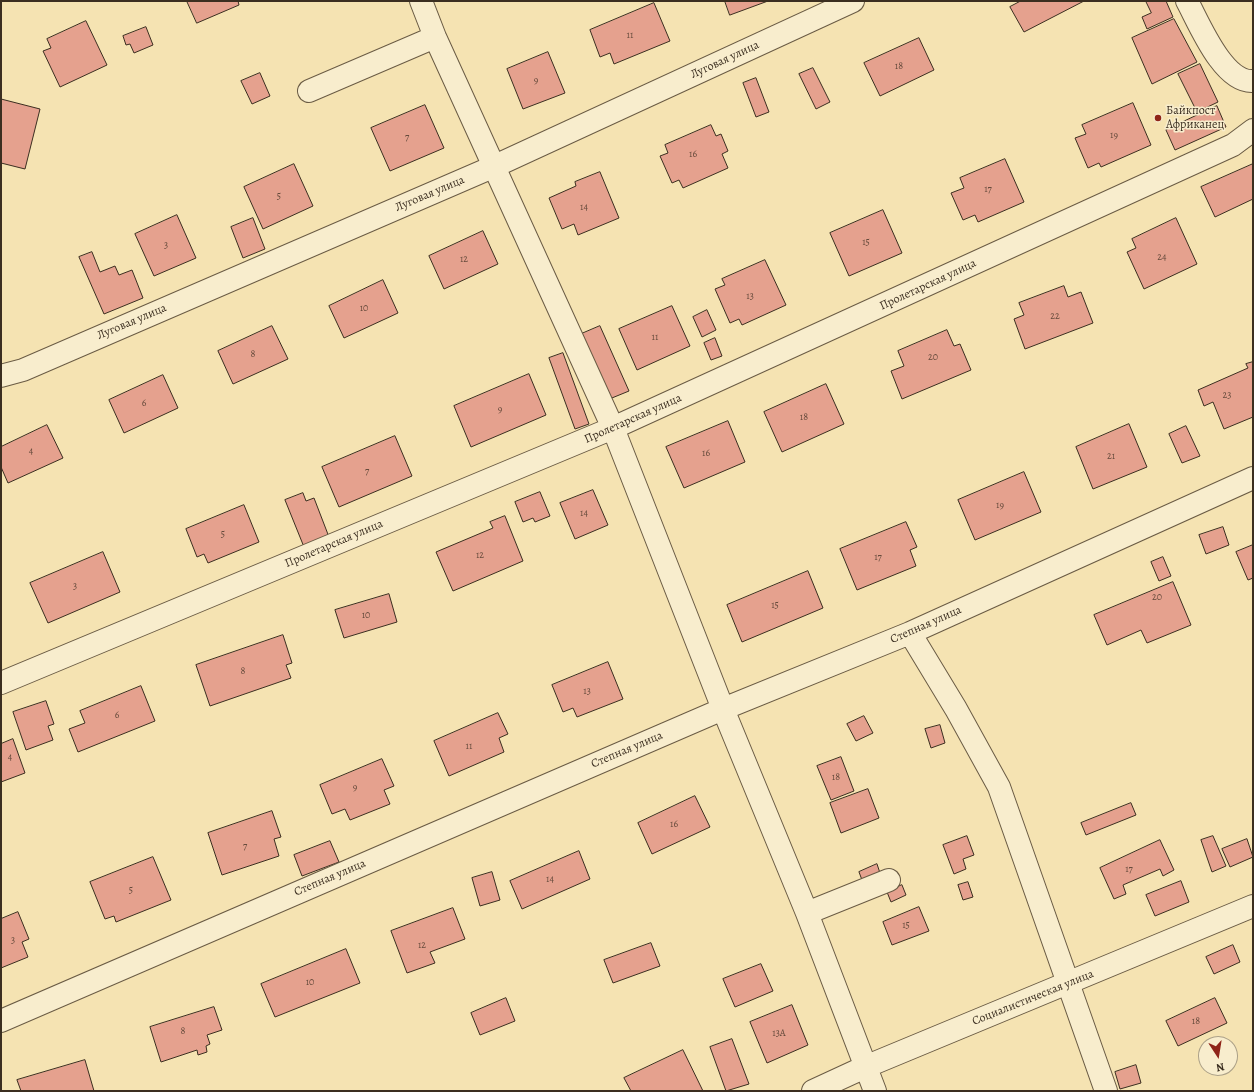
<!DOCTYPE html>
<html>
<head>
<meta charset="utf-8">
<style>
	body { margin:0 }
	#map { position:relative; width:1254px; height:1092px; overflow:hidden; background:#f5e3b2; font-family:Alegreya,serif }
	canvas { display:block }
	.frame { position:absolute; inset:0; border:2px solid #3b2e20; pointer-events:none }
	.north { position:absolute; left:1198px; top:1036px; width:40px; height:40px; box-sizing:border-box; background:#f8edcd; border:1px solid #aca188; border-radius:50%; rotate:168deg; font-size:11px; font-weight:700; line-height:16px; text-align:center; color:#3b2e20 }
	.north::after { content:''; display:block; margin:auto; width:14px; height:18px; background:#8f2418; clip-path:polygon(50% 0,100% 100%,50% 72%,0 100%) }
</style>
</head>
<body>
<div id="map">
<canvas width="1254" height="1092"></canvas>
<div class="frame"></div>
<div class="north">N</div>
</div>
<script>
const g = document.querySelector('canvas').getContext('2d');
g.lineJoin = 'round';
function paint(path, color) { g.fillStyle = color; g.fill(path, 'evenodd'); }
function stroke(path, color, width, dash) { g.strokeStyle = color; g.lineWidth = width; g.lineCap = dash ? 'butt' : 'round'; g.setLineDash(dash || []); g.stroke(path); }
function write(font, color, halo, rows, align = 'center') {
  g.font = font + ' Alegreya,serif'; g.lineWidth = 3; g.setLineDash([]); g.textBaseline = 'middle'; g.strokeStyle = halo; g.fillStyle = color; for (const [text, x, y, turn = 0] of rows) {
    g.save(); g.translate(x, y); g.rotate((+turn || 0) * Math.PI / 180); g.textAlign = isNaN(turn) ? turn : align; if (halo) g.strokeText(text, 0, 0); g.fillText(text, 0, 0); g.restore();
  }
}
const building = new Path2D(`
	M187 1H238L239 5 197 23Z
	M725 1H768L730 15Z
	M1021 1H1084L1024 32 1010 7Z
	M1146 1H1166L1173 17 1147 29 1142 17 1151 13Z
	M654 3 670 41 614 64 610 53 600 57 590 30Z
	M1174 19 1197 62 1152 84 1132 38Z
	M86 21 107 65 60 87 43 51 51 48 47 39Z
	M146 27 153 45 134 53 130 44 126 45 123 36Z
	M919 38 934 70 880 96 864 63Z
	M548 52 565 93 523 109 507 69Z
	M1200 64 1218 102 1197 112 1178 74Z
	M813 68 830 102 816 109 799 74Z
	M260 73 270 96 252 104 241 81Z
	M756 78 769 112 756 117 743 83Z
	M1 99 40 109 25 169 1 163Z
	M1133 103 1151 145 1101 167 1099 163 1088 168 1075 138 1086 134 1082 125Z
	M425 105 444 148 390 171 371 128Z
	M1217 106 1226 127 1175 150 1166 130Z
	M711 125 716 136 721 134 728 151 722 154 728 168 683 188 679 180 672 183 660 156 668 153 665 145Z
	M1005 159 1024 202 978 222 975 215 963 220 951 193 964 188 960 178Z
	M294 164 313 206 263 229 244 187Z
	M1253 164V199L1215 217 1201 187Z
	M600 172 619 218 578 235 574 224 562 229 549 198 576 186 575 182Z
	M883 210 902 253 849 276 830 233Z
	M177 215 196 258 154 276 135 234Z
	M253 218 265 249 243 258 231 227Z
	M1176 218 1197 264 1144 289 1127 252 1136 248 1132 239Z
	M483 231 498 264 444 289 429 256Z
	M92 252 100 272 115 266 119 275 132 270 143 298 104 314 79 257Z
	M765 260 786 305 742 325 739 319 730 323 715 289 725 285 722 279Z
	M383 280 398 313 344 338 329 306Z
	M1064 286 1068 297 1081 292 1093 323 1025 349 1014 319 1024 315 1019 303Z
	M672 306 690 346 637 370 619 329Z
	M707 310 716 330 702 337 693 317Z
	M272 326 288 359 233 384 218 351Z
	M600 326 629 391 607 400 579 335Z
	M947 330 954 346 960 344 971 370 902 399 891 371 904 366 898 351Z
	M715 338 722 356 711 360 704 343Z
	M563 353 589 424 575 429 549 358Z
	M1253 362V417L1224 429 1213 402 1204 406 1198 390 1248 368 1246 364Z
	M529 374 546 415 471 447 454 406Z
	M163 375 178 408 124 433 109 400Z
	M826 384 844 424 782 452 764 412Z
	M728 421 745 462 684 488 666 447Z
	M1129 424 1147 467 1093 489 1076 447Z
	M47 425 63 458 8 483 1 467V447Z
	M1186 426 1200 456 1182 463 1169 434Z
	M395 436 412 476 339 507 322 467Z
	M1024 472 1041 512 975 540 958 500Z
	M593 490 608 525 575 539 560 503Z
	M540 492 550 516 535 522 533 518 523 522 515 502Z
	M303 493 306 501 314 498 329 537 304 547 285 500Z
	M244 505 259 542 208 563 204 554 197 557 186 529Z
	M505 516 523 561 453 591 436 552 493 528 490 522Z
	M906 522 917 547 910 550 916 566 857 590 840 549Z
	M1223 527 1229 545 1206 554 1199 535Z
	M1253 545V578L1248 580 1236 552Z
	M103 552 120 592 48 623 30 583Z
	M1163 557 1171 576 1159 581 1151 562Z
	M808 571 823 608 742 642 727 605Z
	M1173 582 1191 625 1147 643 1141 630 1107 645 1094 615Z
	M389 594 397 622 344 638 335 610Z
	M283 635 292 663 286 665 291 678 210 706 196 665Z
	M608 662 623 699 577 717 573 708 563 712 552 685Z
	M141 686 155 721 78 752 69 729 85 723 80 711Z
	M46 701 54 724 48 726 53 740 26 750 13 712Z
	M498 713 508 734 499 738 504 752 449 776 434 741Z
	M864 716 873 733 856 741 847 724Z
	M940 725 945 743 931 748 925 729Z
	M13 739 25 773 1 782V744Z
	M841 757 854 791 831 800 817 766Z
	M382 759 394 786 384 790 390 804 350 820 345 809 332 814 320 785Z
	M868 789 879 818 841 833 830 803Z
	M695 796 710 827 652 854 638 823Z
	M1131 803 1136 815 1086 835 1081 823Z
	M272 811 281 837 274 839 279 856 222 875 208 833Z
	M967 836 974 855 963 859 966 869 954 874 943 845Z
	M1213 836 1226 866 1212 872 1201 840Z
	M1247 839 1253 857 1230 867 1222 849Z
	M1160 840 1174 870 1163 876 1160 869 1123 885 1126 894 1114 899 1100 868Z
	M330 841 339 862 302 876 294 855Z
	M579 851 590 879 522 909 510 881Z
	M153 857 171 900 116 922 114 916 105 919 90 882Z
	M877 864 880 873 862 880 859 872Z
	M492 872 500 900 480 906 472 878Z
	M1181 881 1189 902 1155 916 1146 895Z
	M968 882 973 897 963 900 958 885Z
	M902 885 906 895 891 902 887 892Z
	M919 907 929 931 892 945 883 922Z
	M453 908 465 939 430 952 435 963 407 973 391 931Z
	M18 912 29 939 22 942 28 957 1 968V919Z
	M651 943 660 966 613 983 604 960Z
	M1233 945 1240 962 1214 974 1206 957Z
	M346 949 360 983 275 1017 261 984Z
	M761 964 773 991 735 1007 723 979Z
	M506 998 515 1021 480 1035 471 1013Z
	M1215 998 1227 1023 1178 1046 1166 1021Z
	M792 1005 808 1045 767 1063 750 1022Z
	M214 1007 222 1030 207 1035 210 1044 206 1046 207 1052 198 1055 197 1050 161 1062 150 1027Z
	M732 1039 749 1084 726 1091 710 1047Z
	M683 1050 703 1091H631L624 1078Z
	M85 1060 94 1091H21L17 1080Z
	M1136 1065 1141 1083 1120 1089 1115 1072Z`);
const minor = new Path2D(`
	M421 1 435 37 613 428 723 709 807 913 875 1091
	M1187 1C1199 23 1223 83 1253 81
	M309 91 435 37
	M1 376 23 370 495 166 853 1
	M910 633 956 709 999 787 1106 1091
	M1 683 613 428 1233 145 1253 130
	M807 913 889 880
	M1 1021 723 709 910 633 1253 478
	M813 1091 865 1067 1253 906`);
const markers = [
	[1158,118,4,"#8f2418"]
];
const numberNames = [
	["11",630,36],
	["18",899,67],
	["9",536,81],
	["19",1114,136],
	["7",407,138],
	["16",693,155],
	["17",988,190],
	["5",279,197],
	["14",584,208],
	["15",866,243],
	["3",166,246],
	["24",1162,258],
	["12",464,260],
	["13",750,297],
	["10",364,309],
	["22",1055,317],
	["11",655,338],
	["8",253,355],
	["20",933,358],
	["23",1227,396],
	["6",144,404],
	["9",500,410],
	["18",804,418],
	["4",31,452],
	["16",706,454],
	["21",1111,457],
	["7",367,472],
	["19",1000,506],
	["14",584,514],
	["5",223,535],
	["12",480,556],
	["17",878,558],
	["3",75,587],
	["20",1157,598],
	["15",775,606],
	["10",366,616],
	["8",243,672],
	["13",587,692],
	["6",117,716],
	["11",469,747],
	["4",10,758],
	["18",836,778],
	["9",355,788],
	["16",674,825],
	["7",245,847],
	["17",1129,870],
	["14",550,880],
	["5",131,891],
	["15",906,926],
	["3",13,941],
	["12",422,946],
	["10",310,983],
	["18",1196,1022],
	["8",183,1032],
	["13А",779,1034]
];
const streetNames = [
	["Луговая улица",725,60,-25],
	["Луговая улица",430,194,-23],
	["Пролетарская улица",928,285,-25],
	["Луговая улица",132,322,-23],
	["Пролетарская улица",633,419,-24],
	["Пролетарская улица",334,544,-23],
	["Степная улица",926,625,-24],
	["Степная улица",627,750,-23],
	["Степная улица",330,878,-23],
	["Социалистическая улица",1033,998,-22]
];
const poiNames = [
	["Байкпост",1166,111],
	["Африканец",1166,125]
];
paint(building, '#e5a18e');
stroke(building, '#3b2e20', 1);
stroke(minor, '#6a5b44', 24);
stroke(minor, '#f8edcd', 22);
for (const [x, y, r, color] of markers) { const dot = new Path2D(); dot.arc(x, y, r, 0, 2 * Math.PI); g.fillStyle = color; g.fill(dot); stroke(dot, '#f8edcd', 1.5); }
write('10px', '#664b3c', null, numberNames);
write('12px', '#3b2e20', '#f8edcd', streetNames);
write('12px', '#3b2e20', '#f8edcd', poiNames, 'left');
</script>
</body>
</html>
